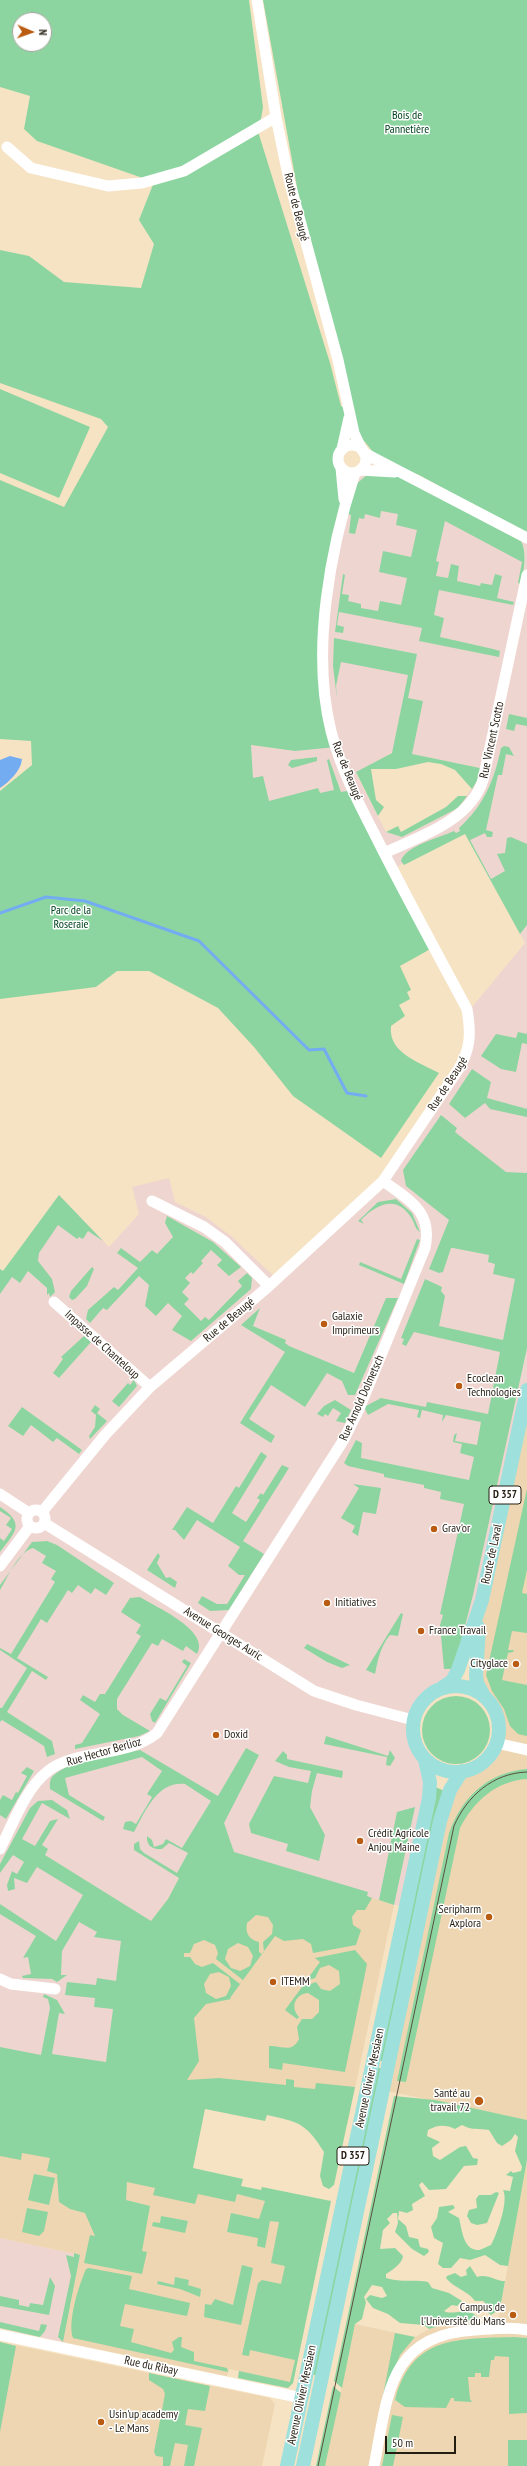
<!DOCTYPE html>
<html>
<head>
<meta charset="utf-8">
<style>
	body { margin:0 }
	#map { position:relative; width:527px; height:2466px; overflow:hidden; background:#f6e3c3; font-family:"PT Sans Narrow",sans-serif }
	canvas { display:block }
	.north { position:absolute; left:12px; top:12px; width:40px; height:40px; box-sizing:border-box; background:#fff; border:1px solid #a7a5a0; border-radius:50%; rotate:92deg; font-size:11px; font-weight:700; line-height:16px; text-align:center; color:#241d11 }
	.north::after { content:''; display:block; margin:auto; width:14px; height:18px; background:#ba5b12; clip-path:polygon(50% 0,100% 100%,50% 72%,0 100%) }
	.scale { position:absolute; left:385px; top:2436px; width:71px; height:18px; box-sizing:border-box; border:2px solid #241d11; border-top:0; padding-left:5px; font-size:12px; line-height:14px; white-space:nowrap; color:#241d11; -webkit-text-stroke:3px #fff; paint-order:stroke }
</style>
</head>
<body>
<div id="map">
<canvas width="527" height="2466"></canvas>
<div class="north">N</div>
<div class="scale">50 m</div>
</div>
<script>
const g = document.querySelector('canvas').getContext('2d');
g.lineJoin = 'round';
function paint(path, color) { g.fillStyle = color; g.fill(path, 'evenodd'); }
function stroke(path, color, width, dash) { g.strokeStyle = color; g.lineWidth = width; g.lineCap = dash ? 'butt' : 'round'; g.setLineDash(dash || []); g.stroke(path); }
function write(font, color, halo, rows, align = 'center') {
  g.font = font + ' "PT Sans Narrow",sans-serif'; g.lineWidth = 3; g.setLineDash([]); g.textBaseline = 'middle'; g.strokeStyle = halo; g.fillStyle = color; for (const [text, x, y, turn = 0] of rows) {
    g.save(); g.translate(x, y); g.rotate((+turn || 0) * Math.PI / 180); g.textAlign = isNaN(turn) ? turn : align; if (halo) g.strokeText(text, 0, 0); g.fillText(text, 0, 0); g.restore();
  }
}
const built = new Path2D(`
	M527 1390V2120L387 2091 433 1849 462 1771 475 1767 485 1761 494 1749 498 1738 496 1715 477 1683 482 1600Z
	M359 1893 394 1905 347 2126 173 2099 101 2158 330 2205 293 2383 288 2388 238 2378 239 2371 229 2369 227 2376 63 2342 80 2255 0 2238V2058L168 1899Z
	M527 2160V2466H325L355 2324 415 2337 431 2328 451 2322 498 2321Z
	M0 2342 270 2398 275 2404 262 2466H0Z`);
const industrial = new Path2D(`
	M365 461 527 538V1390L482 1600 443 1687 426 1697 414 1715 413 1736 430 1782 406 1908 196 1845 168 1899 127 1952 112 2082 0 2058V1276L59 1195 109 1247 139 1214 132 1187 169 1178 175 1202 206 1217 231 1236 277 1279 366 1198 465 1059 472 1007 525 943 465 833 392 869 256 812 250 745 295 751 323 680 338 537 348 473H352L364 465ZM395 751 480 768 477 781 458 808 402 837 386 832 356 773Z
	M0 2238 80 2255 63 2342 0 2328Z`);
const green = new Path2D(`
	M0 0H249L263 107 261 119 256 125 330 363 341 406 350 411 298 193 263 0H527V534L419 475 377 457 365 442 351 432 350 445C341 448 337 455 339 465L348 473 347 478 322 645 336 747 295 751 251 745 253 778 263 776 269 801 318 788 320 793 334 790 327 760 329 759 341 792 353 790 434 947 400 966 411 990 407 992 410 999 399 1005 405 1016 391 1026C388 1053 419 1062 439 1073L381 1158 293 1096 254 1047 218 1008 149 971H117L96 987 0 999V791L32 765 31 741 0 739V480L64 507 108 427 101 419 0 383V250L29 256 64 282 141 288 154 244 139 220 154 182 37 141 24 129 30 96 0 87ZM20 20H44V44H20Z
	M0 389 90 427 59 498 0 473Z
	M368 474 400 477 521 541C527 552 524 571 521 584L518 583 522 562 445 521 436 561 439 562 436 576 448 578 451 564 459 566 457 581 480 586 481 583 492 585 495 574 502 576 497 598 514 602 513 605 439 590 434 615 444 618 440 637 493 649 500 651 499 657 419 641 422 628 339 612 337 625 344 627 343 633 335 632 343 574 345 575 342 594 349 595 348 601 361 604V608L378 611 380 601 401 605 407 578 379 572 383 551 411 557 417 530 396 525 398 514 381 511 380 518 365 514 364 519 359 518 355 534 349 533 351 515 347 514 355 485Z
	M334 638 417 654 408 698 423 701 412 754 480 768 477 781 472 789 455 770 441 764 428 762 396 769H371L376 800 384 807 378 816 356 772 392 753 408 675 341 662 336 686 337 699 333 666Z
	M509 714 527 718V726L516 724 514 731 506 729Z
	M504 746 509 747 514 756 506 754 502 775H498L486 830 493 832 492 837H487L485 833 470 840 491 879 505 871 497 854 505 853 507 838 511 837 527 844V925L520 934 465 834 404 865 401 861C405 846 439 838 454 831L456 833 460 831 459 828C484 805 494 781 501 748Z
	M317 757V761L292 768 288 765 291 760Z
	M458 796H467L458 808 402 837 386 832 398 826 401 832 446 807Z
	M518 1032 527 1034V1044L522 1043 516 1072 501 1069 481 1056 496 1034 516 1038Z
	M472 1069 491 1082 487 1098 527 1109V1117L490 1109 485 1103 465 1118 449 1104Z
	M441 1115 457 1128 455 1132 506 1172 527 1173V1348L473 1595 454 1669H444L440 1625 443 1615 440 1614 464 1504 440 1499 441 1492 424 1488V1485L384 1477V1474L348 1466 344 1463 356 1440 362 1443 361 1458 469 1480 474 1457 460 1453 462 1444 453 1442 454 1435 457 1433 455 1441 477 1445 481 1422 446 1415 442 1422 443 1415 422 1410 420 1418 417 1417 419 1410 388 1404 368 1415 364 1407 381 1398 426 1407 427 1402 488 1414 500 1352 414 1332 406 1346 402 1344 404 1339 401 1338 425 1279 442 1287 441 1291 445 1296 439 1326 503 1340 515 1279 493 1274 495 1264 488 1262 489 1255 453 1248H451L443 1272 439 1273 429 1269 449 1220 406 1186 403 1170Z
	M59 1195 103 1241 88 1231 83 1239 79 1237 77 1239 58 1225 39 1253 38 1261 52 1279 55 1292 50 1297 49 1293 47 1295V1288L28 1271 20 1283 12 1277 0 1294V1269L3 1271Z
	M396 1199 412 1213 420 1232C415 1229 415 1224 412 1219 397 1194 377 1204 361 1220L364 1224 358 1221 378 1202Z
	M167 1216 213 1242 241 1267 229 1276 217 1265 222 1260 211 1250 201 1261 203 1263 193 1274 191 1272 185 1278 190 1283 182 1292 189 1299 184 1304 201 1321 205 1317 209 1320 242 1286 238 1281 247 1273 252 1278 251 1289 191 1341 172 1330 182 1316 168 1303 156 1316 145 1306 149 1285 139 1276 107 1310 103 1308 90 1323 86 1319 88 1310 114 1287 118 1290 138 1268 117 1253 121 1248 140 1262 152 1250 157 1254 173 1237 165 1223Z
	M417 1239 420 1240 404 1284 359 1265 360 1262 401 1279Z
	M92 1267 94 1269 87 1286 75 1299 72 1300 69 1297 71 1291Z
	M386 1298H398L355 1395H348L342 1381 327 1373 305 1407 271 1385 249 1419 275 1436 271 1443 240 1423 285 1352 241 1325 260 1308 253 1326 286 1340 285 1343 289 1346 354 1373Z
	M84 1336 91 1342 59 1378 53 1373 63 1359 61 1357Z
	M134 1380 137 1386 119 1407 112 1401 128 1383 130 1385Z
	M335 1400 351 1410 345 1423 336 1421 341 1413 333 1408 328 1416 325 1414 323 1417 317 1414 324 1406Z
	M95 1405 100 1409 97 1413 107 1421 90 1439 89 1436 95 1427 96 1415 91 1411Z
	M22 1407 82 1450 79 1454 57 1438 53 1442 31 1425 23 1436 8 1426Z
	M261 1452 267 1456 232 1513 246 1522 260 1500 257 1498 261 1493 263 1495 282 1465 289 1468 243 1541 264 1554 229 1610 210 1611 198 1603 202 1596 217 1604H227L245 1575H239L228 1566 240 1547 197 1520 184 1540 175 1530H172L187 1507 213 1523 236 1486 239 1488Z
	M353 1484 381 1488 376 1514 363 1512 358 1536 352 1532 355 1526 341 1518 359 1488Z
	M527 1489V1570L522 1593 527 1594V1633L512 1631 508 1650H514L513 1652 508 1653 502 1680 527 1685V1736L518 1734 510 1726 504 1709 492 1691 486 1675Z
	M0 1507C26 1524 15 1532 0 1552V1538L4 1541 12 1529 6 1525 11 1518 0 1511Z
	M47 1541 57 1545 114 1583 106 1595 95 1588 91 1594 78 1585 72 1593 68 1590 47 1623 41 1619 17 1658 48 1677 46 1680 32 1671 7 1712 52 1741 55 1754 47 1757 44 1746 2 1720 0 1722V1708H2L27 1668 0 1650V1648L11 1654 55 1582 51 1579 56 1571 42 1563 46 1556 33 1548C18 1552 8 1577 0 1590V1585L32 1542Z
	M158 1553 160 1556 157 1563 166 1578 170 1577 177 1582 175 1588 147 1570Z
	M140 1597C156 1607 211 1631 197 1654L186 1646 183 1651 162 1639 158 1646 152 1643 117 1699V1709L123 1715 150 1731 139 1736 75 1749V1745L82 1743 100 1714 80 1700 83 1695 95 1702 100 1694H105L141 1636 136 1633 141 1625 121 1612 130 1598Z
	M401 1613 403 1614 398 1636 390 1635C380 1647 378 1660 375 1674L366 1670Z
	M307 1644 350 1665 342 1668 327 1662 304 1648Z
	M184 1659 191 1663 155 1723 152 1721 150 1714 160 1698 166 1701 187 1666 182 1662Z
	M422 1730a34 34 0 1 1 68 0a34 34 0 1 1-68 0Z
	M326 1736 388 1756 390 1750 395 1758 390 1766 386 1765 387 1757 324 1744Z
	M246 1748 259 1755 224 1823 234 1852 368 1892 367 1896 372 1898 365 1910H357L352 1917 353 1925 361 1930 356 1945 313 1953 311 1944 303 1939 284 1941 275 1936 230 1998 231 1999 206 2004 194 2018 199 2061 187 2080 219 2078 286 2085V2079L294 2080V2087L315 2089 316 2083 355 2087 334 2185 329 2189 323 2186 320 2176 324 2152C306 2123 299 2122 267 2115L265 2121 205 2109 193 2168 243 2179 241 2186 261 2190 262 2187 331 2201 293 2383 288 2388 238 2378 239 2371 290 2382 295 2360 250 2350 249 2356 242 2355 258 2283 262 2280 281 2284 285 2266 271 2263 279 2222 270 2221 265 2248 257 2246 258 2238 227 2232 231 2213 259 2219 265 2201 237 2194 235 2202 198 2194 195 2204 153 2195 155 2188 127 2182 126 2200 150 2206 142 2251 147 2252 142 2274 84 2263 90 2235 95 2236 85 2213 70 2209 59 2202 57 2174 47 2171 50 2158 22 2153 21 2160 0 2156V2047L41 2055 50 2008 48 1999 43 1997 44 1994 57 2000 65 2014 59 2013 52 2054 106 2062 113 2009 94 2007 95 1998 65 1995 67 1982 96 1985 97 1978 116 1981 121 1941 94 1937 97 1932 79 1922 62 1951 61 1975H67L57 1982 52 1979 23 1978 22 1976 31 1974 28 1957 23 1958 36 1936 0 1914V1904L56 1941 83 1895 37 1867 27 1883 14 1878 15 1889 8 1891 7 1885 12 1871 17 1874 24 1862 13 1855 0 1873V1864L30 1808 38 1801 52 1800 67 1810 70 1819 42 1803 22 1839 35 1846 50 1821 58 1819 42 1845 48 1849 45 1855 151 1921 168 1899 179 1878 134 1850V1844L139 1841 140 1849 144 1853 177 1873 188 1853 169 1843 162 1849C153 1850 146 1846 147 1836L152 1840 154 1847 163 1844 166 1839 182 1848 211 1801 185 1784C157 1781 145 1812 134 1832L123 1829 125 1822 131 1821 136 1824 152 1797 147 1794 162 1771 142 1757 65 1778 69 1795 105 1817 103 1821 50 1789C50 1784 49 1779 54 1775 72 1759 116 1755 140 1750L218 1796ZM256 1915 268 1917 273 1925 272 1934 263 1942 264 1952 262 1954 259 1952V1942C249 1940 245 1933 247 1923ZM204 1940 215 1945 218 1953 216 1959 243 1980 240 1984 213 1963 202 1967 195 1964 190 1957H184V1953H190L194 1944ZM238 1943 248 1947 253 1956 250 1966 240 1971 231 1968 225 1959 228 1949ZM219 1972 229 1977 231 1986 226 1996 216 1999 206 1993 204 1984 210 1974Z
	M283 1751 287 1755V1759L343 1771 342 1778 317 1773 312 1791 310 1807 325 1835 319 1861 286 1851 288 1844 251 1833 249 1824 274 1776 308 1783 311 1771 289 1767 275 1761Z
	M27 1767 34 1771 6 1819 0 1815V1800L3 1795 12 1800 16 1792 18 1793 27 1776 21 1773Z
	M527 1769V1779C496 1781 474 1801 460 1828L406 2082 397 2081 449 1833C462 1797 488 1772 527 1769Z
	M433 1786 447 1792 385 2062 376 2060Z
	M415 1807 394 1905 379 1900 397 1812Z
	M355 1950 367 1964 345 2072 283 2063 282 2070 269 2068V2046C281 2045 292 2054 299 2039L297 2027 302 2019H312L319 2012V2000L308 1993C295 1994 290 2007 299 2017L297 2019 285 2010 302 1987 316 1982 321 1989 330 1991 340 1984 339 1971 329 1965 320 1968 315 1978 306 1981 320 1962 315 1958Z
	M375 2067 384 2069 319 2376 310 2374Z
	M394 2096 435 2100 527 2120V2160L508 2266 500 2265 485 2255 470 2260 460 2258 451 2268H443L438 2264 443 2243 434 2238 431 2227 437 2218 439 2207 453 2205 455 2208 448 2212 459 2218C462 2229 463 2251 479 2250 483 2249 488 2246 491 2245 497 2234 509 2201 503 2190L510 2191 513 2177 506 2175 511 2171 513 2173 521 2171 522 2167 515 2151 518 2137 515 2134 511 2140 502 2146 497 2143 489 2130C479 2128 472 2131 462 2125L455 2129C445 2124 437 2125 428 2130L427 2136 440 2142 432 2148 433 2156 440 2160 460 2147 466 2146 473 2158 478 2159 477 2165 464 2166 446 2189 429 2190 422 2182 419 2185 425 2196 412 2204 413 2210 407 2213 399 2211 398 2219 406 2226 409 2237 418 2239 420 2247 428 2249 429 2252 424 2256 412 2249 395 2232 398 2223 397 2213H393L387 2219 390 2223 383 2230 380 2249 395 2248 403 2256C402 2264 392 2270 386 2274V2278C402 2283 414 2279 428 2282L432 2288 449 2293 462 2301 457 2306 452 2305 444 2311C454 2317 470 2303 480 2321L451 2322 429 2329 424 2325 400 2323 388 2314 373 2308 366 2299 370 2295 382 2298 387 2296 382 2287 372 2285 364 2297 366 2302 362 2319 355 2324 342 2388 334 2381Z
	M34 2174 55 2178 49 2205 28 2200Z
	M496 2192 499 2193 487 2223 477 2225 471 2223 467 2216 469 2210 477 2208 476 2199 479 2195H491Z
	M27 2208 48 2212 44 2231 39 2236 22 2232Z
	M161 2216 188 2221 185 2233 152 2226 153 2222 160 2223Z
	M74 2253 80 2255 63 2342 58 2337 71 2276 66 2255 74 2257Z
	M242 2265 253 2268 241 2325 204 2317 205 2304 211 2305 215 2299 233 2305Z
	M470 2266 477 2277C487 2273 495 2281 505 2281L500 2309 491 2315 484 2309 486 2304 483 2301H475C468 2291 454 2288 446 2278L447 2276 455 2273 461 2277 467 2275 466 2270Z
	M89 2268 132 2276 129 2289 190 2303 187 2316 125 2304 120 2326 134 2329 131 2342 171 2353 174 2350 172 2342 179 2337H182L181 2347 194 2352V2361L227 2368 228 2372 73 2338C67 2322 79 2285 86 2269Z
	M50 2277 55 2286 49 2315 0 2306V2296L19 2300V2305L29 2307 30 2303 43 2305Z
	M175 2277 189 2280 188 2285 201 2289 200 2297 180 2289 157 2284 158 2281 174 2285Z
	M0 2322 39 2331 41 2324 47 2325 45 2331 40 2337 0 2328Z
	M395 2333 415 2337 400 2355 382 2401Z
	M514 2337 527 2338V2413L509 2414V2357L495 2356 494 2360H491L489 2377H481V2373H475V2377H468L470 2399 472 2402 454 2401V2398H451L446 2408 405 2407 395 2400C412 2335 458 2339 514 2337Z
	M0 2342 16 2346 0 2432Z
	M149 2373 210 2386 205 2411 188 2409 185 2425 202 2428 194 2466H184L188 2445 175 2443 170 2466H163V2457L156 2456 154 2452 165 2394 163 2389 149 2380Z
	M333 2386 341 2393 325 2466H316Z
	M392 2415 403 2417 393 2466H382Z
	M508 2440H527V2466H508Z`);
const water = new Path2D(`
	M10 756 22 759C21 771 9 782 0 788V760Z`);
const stream = new Path2D(`
	M0 913 46 897 85 901 199 941 309 1050 324 1049 347 1093 366 1096`);
const minor = new Path2D(`
	M257 0 276 117 289 180 338 360 354 433 362 450
	M7 147 31 168 108 186 142 183 184 171 276 117
	M338 459a14 14 0 1 1 28 0a14 14 0 1 1-28 0Z
	M342 449 349 418
	M364 453 527 538
	M341 468 344 499
	M360 470 395 472
	M384 853C419 837 470 821 483 780L527 575
	M152 1201 204 1227 225 1242 269 1286
	M54 1302 150 1387
	M0 1494 29 1513
	M27 1519a9 9 0 1 1 18 0a9 9 0 1 1-18 0Z
	M42 1512 105 1435 150 1387 269 1286 383 1181 458 1070C471 1049 471 1033 467 1009 436 951 404 893 374 833 357 800 340 767 331 731 311 651 330 549 355 473
	M44 1523 314 1691 356 1705 413 1720
	M0 1566 30 1526
	M496 1743 527 1750
	M0 1849C13 1824 25 1789 48 1771 76 1749 126 1758 157 1733L343 1441 359 1409 425 1248C433 1211 409 1200 383 1181
	M0 1979 11 1984 55 1989
	M0 2335 302 2398
	M374 2466C388 2397 387 2335 475 2330 490 2329 512 2326 527 2330`);
const major = new Path2D(`
	M479 1628 476 1675 477 1683 484 1696
	M413 1729a43 43 0 1 1 86 0a43 43 0 1 1-86 0Z
	M443 1687 452 1681 458 1670 482 1600 527 1390
	M287 2466 429 1798 430 1782 425 1760
	M303 2466 440 1821 450 1790 462 1771`);
const tram = new Path2D(`
	M318 2466 454 1826C467 1796 493 1773 527 1772`);
const markers = [
	[324,1324,4,"#ba5b12"],
	[459,1386,4,"#ba5b12"],
	[434,1529,4,"#ba5b12"],
	[327,1603,4,"#ba5b12"],
	[421,1631,4,"#ba5b12"],
	[516,1664,4,"#ba5b12"],
	[216,1735,4,"#ba5b12"],
	[360,1841,4,"#ba5b12"],
	[489,1917,4,"#ba5b12"],
	[273,1982,4,"#ba5b12"],
	[479,2101,5,"#ba5b12"],
	[513,2315,4,"#ba5b12"],
	[101,2422,4,"#ba5b12"]
];
const shields = [
	[505,1495,32],
	[353,2156,32]
];
const shieldNames = [
	["D 357",505,1495],
	["D 357",353,2156]
];
const parkNames = [
	["Bois de",407,116],
	["Pannetière",407,130],
	["Parc de la",71,911],
	["Roseraie",71,925]
];
const streetNames = [
	["Route de Beaugé",296,207,76],
	["Rue Vincent Scotto",492,740,-78],
	["Rue de Beaugé",347,771,68],
	["Rue de Beaugé",448,1084,-57],
	["Rue de Beaugé",229,1320,-40],
	["Impasse de Chanteloup",102,1345,42],
	["Rue Arnold Dolmetsch",362,1398,-66],
	["Route de Laval",492,1554,-78],
	["Avenue Georges Auric",223,1634,32],
	["Rue Hector Berlioz",104,1752,-16],
	["Avenue Olivier Messiaen",370,2078,-78],
	["Rue du Ribay",151,2366,12],
	["Avenue Olivier Messiaen",302,2395,-78]
];
const poiNames = [
	["Galaxie",332,1317],
	["Imprimeurs",332,1331],
	["Ecoclean",467,1379],
	["Technologies",467,1393],
	["Grav'or",442,1529],
	["Initiatives",335,1603],
	["France Travail",429,1631],
	["Cityglace",508,1664,"right"],
	["Doxid",224,1735],
	["Crédit Agricole",368,1834],
	["Anjou Maine",368,1848],
	["Seripharm",481,1910,"right"],
	["Axplora",481,1924,"right"],
	["ITEMM",281,1982],
	["Santé au",470,2094,"right"],
	["travail 72",470,2108,"right"],
	["Campus de",505,2308,"right"],
	["l'Université du Mans",505,2322,"right"],
	["Usin'up academy",109,2415],
	["- Le Mans",109,2429]
];
paint(built, '#edd6b1');
paint(industrial, '#efd5d0');
paint(green, '#8dd5a0');
paint(water, '#73acf1');
stroke(stream, '#73acf1', 3);
stroke(minor, '#fff', 11);
stroke(major, '#9ee0dc', 14);
stroke(tram, '#594f3e', 1);
for (const [x, y, r, color] of markers) { const dot = new Path2D(); dot.arc(x, y, r, 0, 2 * Math.PI); g.fillStyle = color; g.fill(dot); stroke(dot, '#fff', 1.5); }
for (const [x, y, w] of shields) { const box = new Path2D(); box.roundRect(x - w / 2, y - 9, w, 18, 3); g.fillStyle = '#fff'; g.fill(box); stroke(box, '#241d11', 1); }
write('bold 11px', '#241d11', null, shieldNames);
write('12px', '#00431e', '#fff', parkNames);
write('12px', '#241d11', '#fff', streetNames);
write('12px', '#241d11', '#fff', poiNames, 'left');
</script>
</body>
</html>
